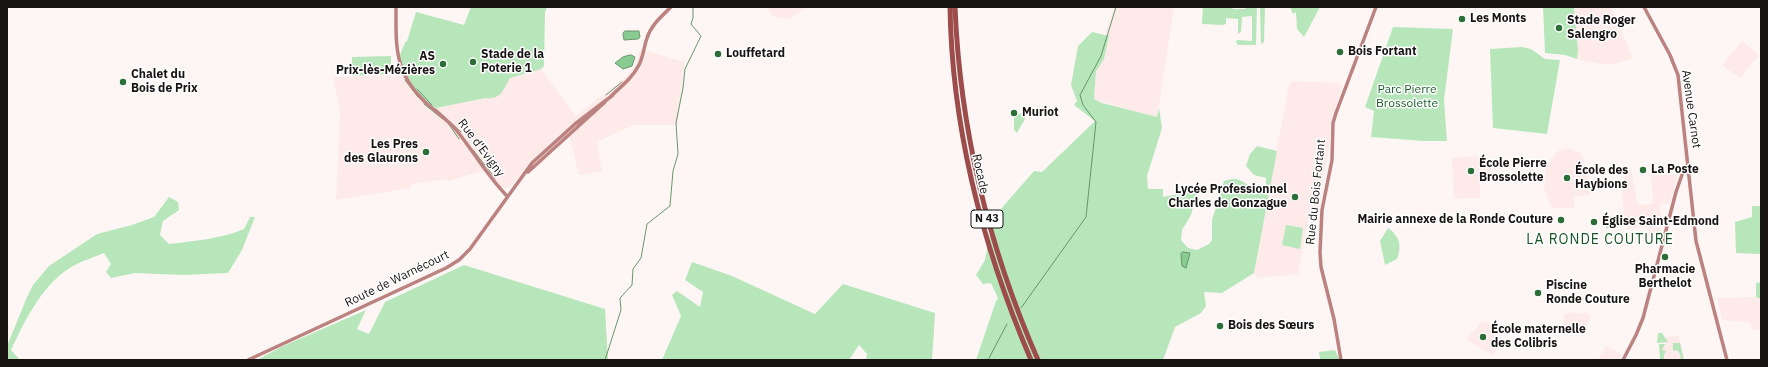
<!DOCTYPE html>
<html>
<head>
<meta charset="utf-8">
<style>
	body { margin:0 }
	#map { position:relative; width:1768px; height:367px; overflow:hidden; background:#fef6f5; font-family:"IBM Plex Sans",sans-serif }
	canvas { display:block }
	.frame { position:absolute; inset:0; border:8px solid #191414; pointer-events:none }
</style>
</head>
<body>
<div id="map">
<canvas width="1768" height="367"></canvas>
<div class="frame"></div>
</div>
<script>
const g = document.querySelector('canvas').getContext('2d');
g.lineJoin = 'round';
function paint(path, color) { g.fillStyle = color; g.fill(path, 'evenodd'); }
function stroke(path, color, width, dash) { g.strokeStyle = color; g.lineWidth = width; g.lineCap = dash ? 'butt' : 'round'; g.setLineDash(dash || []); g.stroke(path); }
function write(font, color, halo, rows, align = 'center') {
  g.font = font + ' "IBM Plex Sans",sans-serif'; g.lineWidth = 3; g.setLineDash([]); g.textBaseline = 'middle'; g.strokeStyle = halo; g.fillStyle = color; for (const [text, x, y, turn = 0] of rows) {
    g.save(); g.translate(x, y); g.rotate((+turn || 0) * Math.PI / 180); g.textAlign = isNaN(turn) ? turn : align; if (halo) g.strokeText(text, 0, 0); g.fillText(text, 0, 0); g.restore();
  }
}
const built = new Path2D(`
	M765 7H808L789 19 774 17Z
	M1114 7H1174L1157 118 1094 99 1096 71 1104 59 1109 36 1105 35Z
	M1574 7H1611L1633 58 1615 64H1600L1577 59 1578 50Z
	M1742 41 1759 55 1740 78 1722 65Z
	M640 49 685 62 677 125H633L597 142 602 171 579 175 570 138 559 137 536 157 510 188 501 187 487 170 448 181 447 179 411 184V188L336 200 340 110 333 77 406 75 436 108 485 97 493 98 499 95 510 78 541 69 575 115H577L629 74 634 67Z
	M1292 81 1341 83 1340 93 1331 122 1328 155 1323 178 1319 218 1309 216 1298 274 1257 278 1254 273 1289 85Z
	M1568 148 1581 153 1589 175 1590 195 1574 196V208H1552L1544 189 1546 169 1551 159 1558 151Z
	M1486 156 1490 159 1491 182H1480V198L1456 199 1454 198 1452 160 1455 157Z
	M1631 170 1638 205 1653 204 1651 175 1674 174 1678 175 1669 204 1660 203 1661 226 1658 238 1649 239 1648 227 1626 229 1620 180 1625 179 1624 171Z
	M1756 297 1761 299V329L1752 330 1750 322 1722 320 1717 298Z
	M1574 312 1578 314 1585 312 1591 316 1584 332 1563 330 1564 314Z
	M1482 322H1496L1498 324 1497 330 1499 344 1493 356 1467 340 1471 332H1474Z
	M1679 336 1684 360H1660L1659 344H1665V337Z
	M1606 346 1622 354 1619 360H1598Z`);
const green = new Path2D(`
	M471 7H547L545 13 544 66 541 69 510 78C503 90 501 100 485 98L436 108C422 101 401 73 400 57 400 53 404 46 405 42L407 41 416 12 464 25Z
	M1203 7H1232L1233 9H1245L1246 7H1257L1256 45H1238L1236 42 1237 40 1252 41V16L1242 17 1241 32 1238 34V19L1226 18V24L1223 25 1202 24Z
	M1260 7H1265L1264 42 1261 44Z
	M1290 7H1320L1304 37 1297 29 1296 12 1293 14Z
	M1543 7H1574L1578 50 1577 59 1565 55 1545 53Z
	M1393 27 1453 29 1444 100 1447 141H1424L1371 137 1374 111 1365 107Z
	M1092 32 1109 36 1104 59 1096 71 1094 99 1102 103 1157 117 1159 108 1162 128 1147 176 1148 189H1163V197L1189 192 1193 190 1197 192 1191 215 1182 230 1181 240 1188 248 1197 250 1209 244 1212 240V220L1224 181C1235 177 1240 179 1249 186L1266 185V178L1254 175 1246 166 1250 154 1257 146 1277 151 1254 273 1222 293 1204 292 1206 306 1201 313 1175 327 1163 360H976L996 301 998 298 991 283 983 284 976 275 985 260 993 218 1034 171 1042 172 1095 121 1074 105 1077 101 1071 85 1078 46Z
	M1522 47 1531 49 1545 59 1560 60 1547 134 1493 128 1490 49Z
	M391 56V74L352 76V57Z
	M1018 113 1023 114 1025 119 1017 133 1014 130V114Z
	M169 197 178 202 179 210 163 221 160 235 169 244C194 241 220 239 244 229L250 217H255L242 250 228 273 183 275 135 273 111 278 106 272 111 264 104 253C95 257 84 260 75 265 44 281 25 320 11 350L20 360H7V346L27 297 33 285 49 266 97 234 132 225 154 217Z
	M1752 206H1761V254L1736 253 1735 222 1752 217Z
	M1607 214 1616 219V229L1606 228Z
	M1286 225 1303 228 1300 249 1282 245Z
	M1388 228C1400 236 1402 246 1397 259L1385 265 1380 241Z
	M692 262 732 276 815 314 843 284 935 313 932 360H866L867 354 859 345 849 360H662L681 316 672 295 677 291 700 307 703 292 685 280Z
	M464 265 605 309 608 360H257L281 347 366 310 357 329 369 334 385 302Z
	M1761 282V299L1756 297V283Z
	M1658 333H1662L1668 342 1657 343Z
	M1673 343H1680L1684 360H1681L1680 354 1677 350 1673 351Z
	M1659 344H1665L1662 350 1666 351 1664 355V360H1660Z
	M1335 350 1340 360H1318L1320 359 1319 352Z`);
const water = new Path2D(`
	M625 31H639L640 37 638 39 624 40 623 34Z
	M631 55 635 57 632 66 623 69 615 63 623 57Z
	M1183 252 1190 253 1186 268 1182 266 1181 254Z`);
const stream = new Path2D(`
	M405 80 418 97
	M417 89 432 105
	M606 95 622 82
	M424 104 444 120
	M436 109 461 132
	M448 123 459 139
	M473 150 495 178
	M1021 308 1086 217 1096 122 1083 105 1080 95 1101 56 1116 7
	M605 360 621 310 620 298 632 285 633 269 641 258 647 224 670 206 673 171 678 154 676 123 683 88 685 69 701 36 691 24 693 18V7
	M988 360 1007 324`);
const secondary = new Path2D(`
	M396 7C396 47 394 72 425 102 436 112 448 120 457 131 474 152 488 177 507 196
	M1644 7 1670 55 1678 75 1696 241 1727 360
	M612 95C622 86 633 77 639 65 643 57 644 47 647 38 651 25 662 16 671 7
	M528 172 605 102
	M248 360 446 268 459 260 470 249 532 163 575 124 613 95
	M1341 360 1334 319 1321 267 1320 252 1322 210 1332 160 1333 123 1336 113 1376 7
	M1623 360 1636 335 1643 318 1676 192 1684 169 1688 167`);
const highway = new Path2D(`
	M950 7C952 130 983 248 1031 360
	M955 7C960 131 988 246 1038 360`);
const markers = [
	[1462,19,4,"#2c6e38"],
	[1559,28,4,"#2c6e38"],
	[1340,52,4,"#2c6e38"],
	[718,54,4,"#2c6e38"],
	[473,62,4,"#2c6e38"],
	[443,64,4,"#2c6e38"],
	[123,82,4,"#2c6e38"],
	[1014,113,4,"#2c6e38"],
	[426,152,4,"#2c6e38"],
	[1643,170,4,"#2c6e38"],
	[1471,171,4,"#2c6e38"],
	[1567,178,4,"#2c6e38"],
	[1295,197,4,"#2c6e38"],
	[1561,220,4,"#2c6e38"],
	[1594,222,4,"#2c6e38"],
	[1665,257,4,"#2c6e38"],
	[1538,293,4,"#2c6e38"],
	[1220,326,4,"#2c6e38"],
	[1483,337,4,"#2c6e38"]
];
const shields = [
	[987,219,32]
];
const shieldNames = [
	["N 43",987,219]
];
const poiNames = [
	["Les Monts",1470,19],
	["Stade Roger",1567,21],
	["Salengro",1567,35],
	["Bois Fortant",1348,52],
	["Louffetard",726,54],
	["Stade de la",481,55],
	["Poterie 1",481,69],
	["AS",435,57,"right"],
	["Prix-lès-Mézières",435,71,"right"],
	["Chalet du",131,75],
	["Bois de Prix",131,89],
	["Muriot",1022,113],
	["Les Pres",418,145,"right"],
	["des Glaurons",418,159,"right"],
	["École Pierre",1479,164],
	["Brossolette",1479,178],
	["La Poste",1651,170],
	["École des",1575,171],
	["Haybions",1575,185],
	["Lycée Professionnel",1287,190,"right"],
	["Charles de Gonzague",1287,204,"right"],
	["Mairie annexe de la Ronde Couture",1553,220,"right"],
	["Église Saint-Edmond",1602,222],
	["Pharmacie",1665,270,"center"],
	["Berthelot",1665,284,"center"],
	["Piscine",1546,286],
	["Ronde Couture",1546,300],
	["Bois des Sœurs",1228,326],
	["École maternelle",1491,330],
	["des Colibris",1491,344]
];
const parkNames = [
	["Parc Pierre",1407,90],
	["Brossolette",1407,104]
];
const streetNames = [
	["Avenue Carnot",1691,109,82],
	["Rue d'Evigny",481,148,53],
	["Rocade",980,174,78],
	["Rue du Bois Fortant",1316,192,-84],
	["Route de Warnécourt",397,279,-26]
];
const quarterNames = [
	["LA RONDE COUTURE",1600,240]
];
paint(built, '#fdeae9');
paint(green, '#b7e6bb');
paint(water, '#89cc91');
stroke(water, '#67956c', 1);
stroke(stream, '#67956c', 1);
stroke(secondary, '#bc827f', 3.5);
stroke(highway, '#9c4d4b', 5);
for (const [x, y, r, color] of markers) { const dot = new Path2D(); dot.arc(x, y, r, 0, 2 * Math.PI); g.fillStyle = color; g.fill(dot); stroke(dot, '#fff', 1.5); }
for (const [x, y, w] of shields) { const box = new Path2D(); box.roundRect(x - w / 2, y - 9, w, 18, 3); g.fillStyle = '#fff'; g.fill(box); stroke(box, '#191414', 1); }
write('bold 11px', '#191414', null, shieldNames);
write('bold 12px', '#191414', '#fff', poiNames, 'left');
write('12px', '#1b612b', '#fff', parkNames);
write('12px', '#191414', '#fff', streetNames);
g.letterSpacing = '1px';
write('14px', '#165424', '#fff', quarterNames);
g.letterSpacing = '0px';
</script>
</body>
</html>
